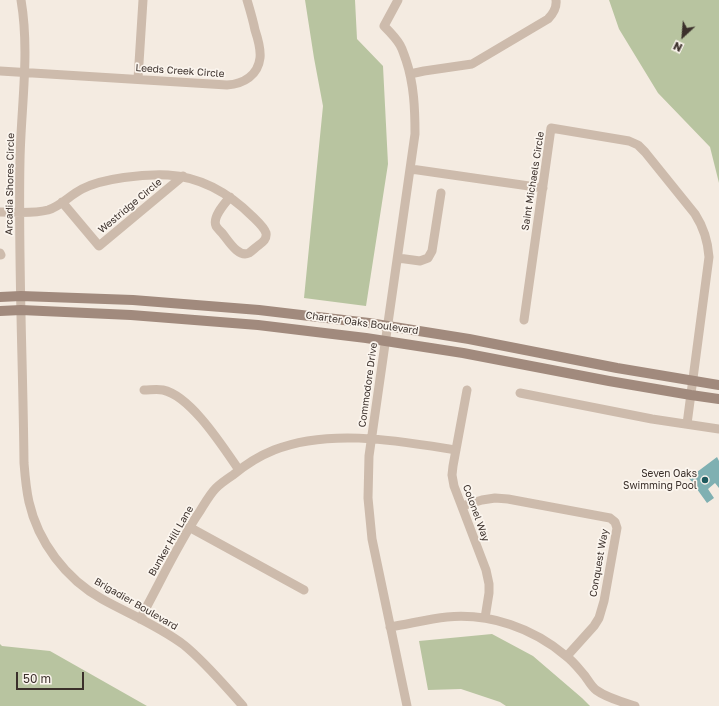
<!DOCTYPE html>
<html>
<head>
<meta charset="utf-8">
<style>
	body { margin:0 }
	#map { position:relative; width:719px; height:706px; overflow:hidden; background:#f4ebe1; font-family:"Golos Text",sans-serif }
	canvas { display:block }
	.north { position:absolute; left:663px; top:16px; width:40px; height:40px; -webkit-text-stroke:3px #fbf5ee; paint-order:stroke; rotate:206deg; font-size:11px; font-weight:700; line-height:16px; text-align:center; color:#3b302b }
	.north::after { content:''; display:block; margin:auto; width:14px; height:18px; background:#3b302b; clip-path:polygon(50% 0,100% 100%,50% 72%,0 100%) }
	.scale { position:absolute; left:16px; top:672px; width:68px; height:18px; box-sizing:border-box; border:2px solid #3b302b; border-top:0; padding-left:5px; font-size:12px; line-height:14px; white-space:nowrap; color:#3b302b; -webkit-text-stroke:3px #fbf5ee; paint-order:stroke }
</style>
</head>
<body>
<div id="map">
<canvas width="719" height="706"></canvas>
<div class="north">N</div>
<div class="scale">50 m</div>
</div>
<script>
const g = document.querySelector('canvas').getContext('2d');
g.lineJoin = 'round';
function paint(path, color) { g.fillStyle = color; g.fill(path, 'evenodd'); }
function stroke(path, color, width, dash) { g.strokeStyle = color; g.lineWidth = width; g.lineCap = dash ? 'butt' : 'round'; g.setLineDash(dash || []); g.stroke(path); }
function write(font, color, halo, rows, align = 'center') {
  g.font = font + ' "Golos Text",sans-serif'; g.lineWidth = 3.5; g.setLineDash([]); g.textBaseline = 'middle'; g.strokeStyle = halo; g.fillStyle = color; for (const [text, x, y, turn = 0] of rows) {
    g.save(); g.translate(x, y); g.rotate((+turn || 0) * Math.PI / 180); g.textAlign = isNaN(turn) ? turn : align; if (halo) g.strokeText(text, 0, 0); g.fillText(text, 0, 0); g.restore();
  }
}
const green = new Path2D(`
	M305 0H355L357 39 383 66 388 164 366 306 304 298 323 106 314 58Z
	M609 0H719V183L710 147 658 93 619 29Z
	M492 634 533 656 582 698 590 706H506L500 702 461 689 428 690 419 641Z
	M0 644 2 646 50 651 147 706H0Z`);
const water = new Path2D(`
	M717 457 719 461V488L715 483 708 489 714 498 707 503 689 478Z`);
const street = new Path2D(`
	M21 0C30 53 21 106 20 160 18 261 23 362 24 463 25 476 26 489 29 502 38 542 66 579 102 599 129 614 159 626 184 645 206 663 224 685 243 706
	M398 0 384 26C390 32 396 38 400 45 403 50 404 55 406 60 414 84 415 109 415 134L369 456 368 498 372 539 407 706
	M0 71 227 85C244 84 258 75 260 58 261 49 258 39 255 30 253 20 250 10 247 0
	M410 74 424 71 472 64 548 19C553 14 557 8 556 0
	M138 79 143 0
	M411 169 543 188
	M62 202 99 246 183 176
	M0 212C15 212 33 214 48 210 61 206 70 195 82 189 103 178 144 174 168 175 201 177 230 194 253 217 257 221 264 227 266 233 267 239 263 242 259 245 256 247 252 251 249 253 238 258 228 240 222 233 220 231 217 228 216 226 212 217 225 203 230 197
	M0 253 1 255
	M398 258 420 261 428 258 432 251 441 193
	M524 320 551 128 629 141 638 145 645 152 695 214C704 228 708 242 709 257L687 424
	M144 390C150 390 157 389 163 390 191 396 223 447 239 470
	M467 390 453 466 452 475 454 486 486 570 489 584V593L485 618
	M520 393 652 419 719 429
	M462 506 482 500 495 498 508 499 610 518 615 522 617 528 604 601 599 618 594 626 567 656
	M189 527 304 590
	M140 619C160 583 177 545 200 511 205 503 210 494 216 488 221 483 227 479 233 475 245 465 259 456 274 450 330 428 399 441 456 450
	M390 627C409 624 428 619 447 617 490 613 533 628 566 656 573 661 579 669 585 676 588 680 591 686 596 690 607 698 622 702 635 706`);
const secondary = new Path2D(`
	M0 297 21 296 133 300 259 310 369 323 469 339 617 368 719 385
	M0 311 21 310 131 315 258 325 366 338 463 353 609 381 691 395 719 399`);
const markers = [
	[705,480,4,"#1f5a5e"]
];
const streetNames = [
	["Leeds Creek Circle",180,71,4],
	["Saint Michaels Circle",533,181,-81],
	["Arcadia Shores Circle",10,184,-89],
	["Westridge Circle",130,206,-40],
	["Charter Oaks Boulevard",362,323,8],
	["Commodore Drive",368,385,-82],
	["Colonel Way",476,513,70],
	["Bunker Hill Lane",171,541,-60],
	["Conquest Way",599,563,-80],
	["Brigadier Boulevard",136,604,30]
];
const poiNames = [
	["Seven Oaks",697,474],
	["Swimming Pool",697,486]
];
paint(green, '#b8c4a0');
paint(water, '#7fb0b2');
stroke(street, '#cdbbac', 9);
stroke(secondary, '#a18a7d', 10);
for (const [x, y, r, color] of markers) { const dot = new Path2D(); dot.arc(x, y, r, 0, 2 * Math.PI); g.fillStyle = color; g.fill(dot); stroke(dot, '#fbf5ee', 1.5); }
write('10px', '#3b302b', '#fbf5ee', streetNames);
write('10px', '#3b302b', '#fbf5ee', poiNames, 'right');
</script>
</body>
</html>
